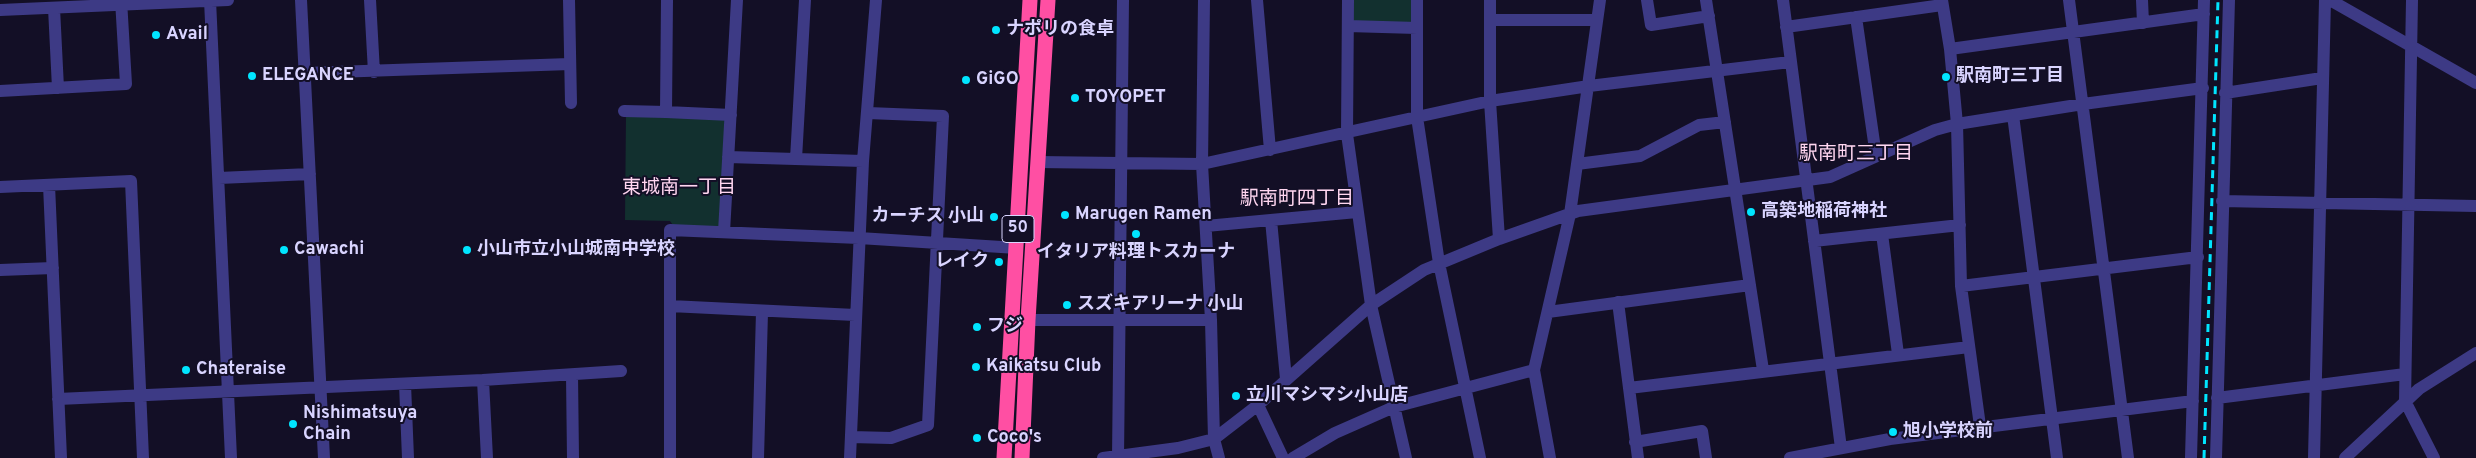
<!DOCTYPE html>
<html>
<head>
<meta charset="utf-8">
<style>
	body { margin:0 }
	canvas { display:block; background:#130f26 }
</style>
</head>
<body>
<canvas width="2476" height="458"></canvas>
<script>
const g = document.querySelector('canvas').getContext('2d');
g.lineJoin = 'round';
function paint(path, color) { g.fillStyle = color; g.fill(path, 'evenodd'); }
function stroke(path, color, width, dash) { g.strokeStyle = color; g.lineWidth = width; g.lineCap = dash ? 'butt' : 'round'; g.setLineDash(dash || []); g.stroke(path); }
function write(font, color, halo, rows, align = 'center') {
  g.font = font + ' Overpass,"Noto Sans JP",sans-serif'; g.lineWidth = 4; g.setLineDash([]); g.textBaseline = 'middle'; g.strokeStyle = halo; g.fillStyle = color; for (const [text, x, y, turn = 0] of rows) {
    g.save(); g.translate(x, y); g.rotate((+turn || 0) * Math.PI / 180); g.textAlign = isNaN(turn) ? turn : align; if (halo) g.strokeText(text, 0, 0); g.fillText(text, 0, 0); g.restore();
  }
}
const green = new Path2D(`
	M1350 0H1416V26L1350 25Z
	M626 116 725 119 719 227 673 225 670 221 625 220Z`);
const minor = new Path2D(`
	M210 0 231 458
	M301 0 324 458
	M370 0 374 72
	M569 0 571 103
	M667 0 666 112 731 115
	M1204 0 1202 164 1211 320 1214 439 1219 458
	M1257 0 1270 150
	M1348 0 1347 134 1371 305 1406 458
	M1417 0V117L1439 263 1480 458
	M1490 0V101L1499 239
	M1647 0 1651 25 1709 16
	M1706 0 1763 370
	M1783 0 1841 448
	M1942 0 1950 49 1957 124 1961 286 1980 426
	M2069 0 2128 458
	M2142 0 2143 23
	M2330 0 2476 83
	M2412 0 2405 401 2434 458
	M54 8 58 88
	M0 10 228 0
	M1856 17 1876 156
	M1490 20H1597
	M1348 26 1417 28
	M1786 27 1942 5
	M1950 49 2204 14
	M305 73 570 64
	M0 91 126 84 121 0
	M2225 93 2322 78
	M624 111 666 112
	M2013 115 2057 458
	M728 157 863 161
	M796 159 805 0
	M1037 162 1202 164 1490 101 1589 86 1790 62
	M1577 164 1640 156 1699 125 1725 122
	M219 178 310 174
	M49 185 61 458
	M0 187 131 181 143 458
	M2222 201 2476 206
	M1271 220 1286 379
	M1206 226 1357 212
	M724 232 737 0
	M1882 234 1898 354
	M1814 241 1960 225
	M0 270 53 268
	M1961 286 2198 257
	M1618 302 1638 458
	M670 306 855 315
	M1548 312 1750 285
	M1028 320H1211
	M572 375 573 458
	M483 380 487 458
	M405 384 408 458
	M1629 388 1969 347
	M2217 398 2405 374
	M58 399 483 380 621 371
	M1258 405 1283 458
	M851 437 891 438 928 425 943 116 868 113
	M1635 442 1702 431 1706 458
	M670 458V230L859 238 1017 248
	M758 458 762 312
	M850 458 863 161 876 0
	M1103 458 1178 448 1214 439 1258 405 1371 305 1424 270 1499 239 1578 211 1830 177 1935 130 1957 124 2083 104 2203 88
	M1118 458 1123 0
	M1293 458 1335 433 1394 407 1534 370
	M1550 458 1534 370 1570 214 1600 0
	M1790 458 1890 439 2193 401
	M2191 458 2204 0
	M2216 458 2229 0
	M2314 458 2325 0
	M2345 458 2419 389 2476 353`);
const highway = new Path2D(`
	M1004 458 1030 0
	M1022 458 1028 320 1048 0`);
const rail = new Path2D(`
	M2204 458 2218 0`);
const markers = [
	[996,30,5,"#00e5ff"],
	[156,35,5,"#00e5ff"],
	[252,76,5,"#00e5ff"],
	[1946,77,5,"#00e5ff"],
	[966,80,5,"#00e5ff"],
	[1075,98,5,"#00e5ff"],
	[1751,212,5,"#00e5ff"],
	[1065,215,5,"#00e5ff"],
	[994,217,5,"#00e5ff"],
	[1136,234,5,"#00e5ff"],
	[284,250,5,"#00e5ff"],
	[467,250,5,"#00e5ff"],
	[999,262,5,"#00e5ff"],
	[1067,305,5,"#00e5ff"],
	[977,327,5,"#00e5ff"],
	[976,367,5,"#00e5ff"],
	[186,370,5,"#00e5ff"],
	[1236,396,5,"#00e5ff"],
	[293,424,5,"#00e5ff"],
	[1893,432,5,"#00e5ff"],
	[977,438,5,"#00e5ff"]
];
const shields = [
	[1018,229,32]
];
const shieldNames = [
	["50",1018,229]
];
const poiNames = [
	["ナポリの食卓",1006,30],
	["Avail",166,35],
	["ELEGANCE",262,76],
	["駅南町三丁目",1956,77],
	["GiGO",976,80],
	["TOYOPET",1085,98],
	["高築地稲荷神社",1761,212],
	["Marugen Ramen",1075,215],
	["カーチス 小山",984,217,"right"],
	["Cawachi",294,250],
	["小山市立小山城南中学校",477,250],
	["イタリア料理トスカーナ",1136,253,"center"],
	["レイク",989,262,"right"],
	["スズキアリーナ 小山",1077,305],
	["フジ",987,327],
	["Kaikatsu Club",986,367],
	["Chateraise",196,370],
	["立川マシマシ小山店",1246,396],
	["Nishimatsuya",303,414],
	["Chain",303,435],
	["旭小学校前",1903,432],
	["Coco's",987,438]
];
const neighbourhoodNames = [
	["駅南町三丁目",1856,155],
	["東城南一丁目",679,189],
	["駅南町四丁目",1297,200]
];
paint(green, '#12302f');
stroke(minor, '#3d3a85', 12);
stroke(highway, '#ff4fa3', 15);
stroke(rail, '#00e5ff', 3, [8, 6]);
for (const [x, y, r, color] of markers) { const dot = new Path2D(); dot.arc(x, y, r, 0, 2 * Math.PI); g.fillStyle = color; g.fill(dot); stroke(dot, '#130f26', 2); }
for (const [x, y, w] of shields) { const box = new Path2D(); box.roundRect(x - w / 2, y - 13.5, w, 27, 4); g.fillStyle = '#130f26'; g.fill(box); stroke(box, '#d9d4ff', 1); }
write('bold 16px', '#d9d4ff', null, shieldNames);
write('bold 18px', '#d9d4ff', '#130f26', poiNames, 'left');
write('19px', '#ffd6f0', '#130f26', neighbourhoodNames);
</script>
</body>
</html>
